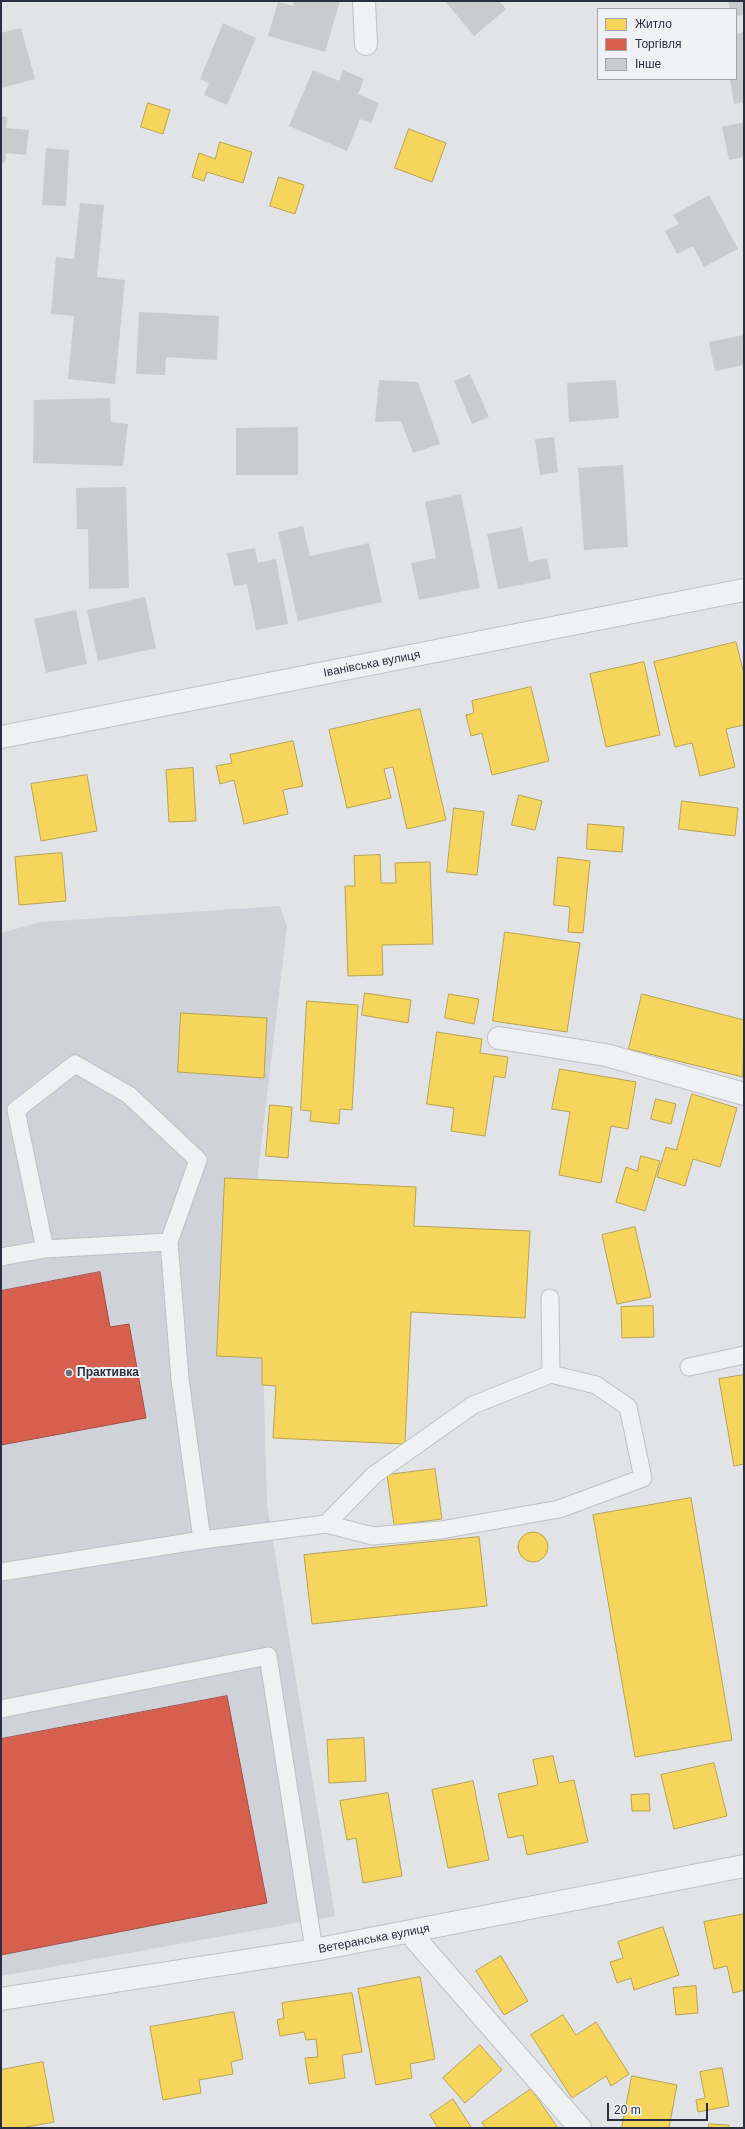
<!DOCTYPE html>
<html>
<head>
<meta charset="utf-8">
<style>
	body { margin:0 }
	#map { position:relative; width:745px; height:2129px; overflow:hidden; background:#e2e3e6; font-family:Helvetica,sans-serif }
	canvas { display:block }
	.frame { position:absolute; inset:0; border:2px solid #292f3e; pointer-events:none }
	.legend { position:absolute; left:597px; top:8px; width:140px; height:72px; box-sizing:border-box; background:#eff1f5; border:1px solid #a0a3ac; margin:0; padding:5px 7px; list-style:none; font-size:12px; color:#292f3e }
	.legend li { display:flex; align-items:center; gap:8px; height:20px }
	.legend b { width:20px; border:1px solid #a0a3ac }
	.scale { position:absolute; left:607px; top:2103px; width:101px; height:18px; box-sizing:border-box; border:2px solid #292f3e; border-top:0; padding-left:5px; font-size:12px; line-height:14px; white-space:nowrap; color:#292f3e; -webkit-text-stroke:3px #eff1f5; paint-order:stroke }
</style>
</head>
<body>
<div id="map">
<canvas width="745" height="2129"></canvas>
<div class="frame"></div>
<ul class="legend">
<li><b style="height:11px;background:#f6d55c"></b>Житло</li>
<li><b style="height:11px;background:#d6604d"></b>Торгівля</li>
<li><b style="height:11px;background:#cacbce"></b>Інше</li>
</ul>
<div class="scale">20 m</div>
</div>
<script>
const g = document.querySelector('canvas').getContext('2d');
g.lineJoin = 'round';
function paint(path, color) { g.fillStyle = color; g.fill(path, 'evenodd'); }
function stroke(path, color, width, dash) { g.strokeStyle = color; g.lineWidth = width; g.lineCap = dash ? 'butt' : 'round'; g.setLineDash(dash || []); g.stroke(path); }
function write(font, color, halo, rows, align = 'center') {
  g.font = font + ' Helvetica,sans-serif'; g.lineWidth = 4; g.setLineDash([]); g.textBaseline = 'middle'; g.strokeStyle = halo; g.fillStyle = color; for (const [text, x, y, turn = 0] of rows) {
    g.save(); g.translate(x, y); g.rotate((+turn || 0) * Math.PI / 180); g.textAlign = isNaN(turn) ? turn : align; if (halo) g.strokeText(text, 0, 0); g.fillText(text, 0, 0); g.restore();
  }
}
const built = new Path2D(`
	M280 906 287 926 258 1172 267 1504 335 1916 1 1976V933L41 922Z`);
const homes = new Path2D(`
	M148 103 170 110 163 134 141 127Z
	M409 129 446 143 432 182 395 168Z
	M220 142 252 152 243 183 207 172 204 181 192 177 199 153 215 159Z
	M279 177 304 185 295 214 270 206Z
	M736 642 744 674V725L726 729 735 767 700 776 692 743 675 747 654 662Z
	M644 662 660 735 606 747 590 674Z
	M531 687 549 761 492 775 482 733 471 736 466 715 474 713 472 701Z
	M420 709 446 820 407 829 393 767 384 769 391 798 347 808 329 730Z
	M293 741 303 786 283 790 288 814 244 824 234 780 220 784 216 766 232 763 230 755Z
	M193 768 196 821 169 822 166 770Z
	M87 775 97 831 41 841 31 784Z
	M519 795 542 801 535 830 512 825Z
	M682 801 738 808 735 836 679 829Z
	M454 808 484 812 477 875 447 872Z
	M588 824 624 827 622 852 587 849Z
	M62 853 66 901 19 905 15 857Z
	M380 855 381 883H396L395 863 430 862 433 944 382 945 383 975 348 976 345 886H355L354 856Z
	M558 857 590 861 583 933 568 932 570 907 554 905Z
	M505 932 580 943 567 1032 493 1021Z
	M365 993 411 1000 408 1023 362 1015Z
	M449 994 479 999 474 1024 445 1018Z
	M642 994 744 1020 743 1077 629 1049Z
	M307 1001 358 1005 352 1110 340 1109 339 1124 310 1121 311 1111 301 1110Z
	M181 1013 267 1018 264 1078 178 1072Z
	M437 1032 482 1039 480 1053 508 1057 505 1078 494 1076 485 1136 451 1131 454 1108 427 1104Z
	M560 1069 636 1082 628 1129 611 1126 601 1183 559 1175 570 1112 552 1109Z
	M692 1094 737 1108 720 1167 693 1159 685 1186 657 1177 666 1147 676 1150Z
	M656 1099 676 1104 671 1124 651 1119Z
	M270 1105 292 1107 288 1158 266 1156Z
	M641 1156 660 1161 645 1211 616 1202 626 1167 637 1171Z
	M225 1178 416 1187 414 1226 530 1231 525 1318 411 1312 405 1444 273 1438 276 1386 262 1385V1358L217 1356Z
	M635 1227 651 1297 617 1304 602 1235Z
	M653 1306 654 1337 622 1338 621 1307Z
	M744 1375V1464L734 1466 719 1379Z
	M435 1469 442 1519 394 1525 387 1475Z
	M691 1498 732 1740 635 1757 593 1515Z
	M518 1547a15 15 0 1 1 30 0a15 15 0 1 1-30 0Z
	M479 1537 487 1606 312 1624 304 1555Z
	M364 1738 366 1781 329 1783 327 1740Z
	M553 1756 559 1783 574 1780 588 1842 527 1855 523 1835 508 1838 498 1794 538 1785 533 1760Z
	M714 1763 727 1816 674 1829 661 1775Z
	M473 1781 489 1860 448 1868 432 1790Z
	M388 1793 402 1876 363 1883 356 1838 347 1840 340 1801Z
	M649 1794 650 1811H632L631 1795Z
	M744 1914V1990L733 1993 727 1966 714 1969 704 1922Z
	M663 1927 679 1975 634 1990 631 1978 617 1983 610 1962 623 1958 618 1942Z
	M501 1956 528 2001 504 2015 476 1971Z
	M420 1977 435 2059 410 2064 412 2078 376 2085 358 1989Z
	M696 1986 698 2013 676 2015 673 1988Z
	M352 1993 362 2052 342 2055 345 2078 309 2084 305 2058 318 2057 316 2039 306 2040 304 2032 280 2036 277 2020 284 2018 282 2003Z
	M234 2012 243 2059 231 2062 233 2074 199 2080 201 2093 163 2100 150 2027Z
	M563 2015 576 2035 596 2022 629 2074 611 2086 606 2076 572 2098 531 2035Z
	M480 2045 502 2070 465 2103 443 2078Z
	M43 2062 54 2122 21 2128H1V2070Z
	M722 2068 729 2106 698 2112 696 2100 705 2098 700 2072Z
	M632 2076 677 2085 669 2128H622Z
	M531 2089 558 2128H486L482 2123Z
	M453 2099 471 2127 469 2128H438L430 2115Z
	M709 2124 729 2125V2128H709Z`);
const shops = new Path2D(`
	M100 1272 110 1327 129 1324 146 1418 1 1445V1291Z
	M227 1696 267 1903 1 1955V1739Z`);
const building = new Path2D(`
	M294 1H340L325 52 268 36 278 2 293 6Z
	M445 1H499L506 9 474 36Z
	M728 1H744V15L736 16V9H730Z
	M223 23 256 38 227 105 204 95 209 83 200 79Z
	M21 28 35 79 1 88V33Z
	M744 32V102L734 104 730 79H736V34Z
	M313 70 339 81 343 70 364 79 358 94 379 103 371 123 360 119 347 151 289 126Z
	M1 116 7 117 6 128 29 130 26 155 6 153 5 163 1 162Z
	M744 122V157L729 160 722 127Z
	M46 148 69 150 66 206 42 205Z
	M709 195 738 249 704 267 693 246 677 254 665 231 679 224 673 215Z
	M80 203 104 205 97 277 125 280 115 384 68 379 74 316 51 314 56 257 74 259Z
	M139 312 219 316 217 360 166 357 165 375 136 374Z
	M744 335V365L715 371 709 342Z
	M470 374 489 417 472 424 454 381Z
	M379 380 418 382 440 444 413 453 401 421 375 422Z
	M616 380 619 418 569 422 567 383Z
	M110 398 111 422 128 424 123 466 33 463 34 400Z
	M298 427V475H236V428Z
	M554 437 558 472 540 475 535 439Z
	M623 465 628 547 584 550 578 468Z
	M126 487 129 588 89 589 88 529H77L76 488Z
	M461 494 480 588 419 600 411 563 436 558 425 502Z
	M303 526 310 556 369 543 382 602 298 621 278 532Z
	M522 527 529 562 547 558 551 579 498 589 487 534Z
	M255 548 258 563 276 559 288 624 256 630 247 584 234 586 227 553Z
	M145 597 156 648 98 661 87 610Z
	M76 610 87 664 46 673 34 619Z`);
const service = new Path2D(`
	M45 1249 16 1110 75 1064 129 1095 198 1160 169 1242
	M1 1257 45 1249 169 1242 180 1379 202 1540
	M550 1298 551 1374
	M689 1367 744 1355
	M1 1572 202 1540 326 1524 373 1536 441 1530 559 1509 643 1478 628 1407 596 1385 551 1374 473 1405 374 1475 326 1524
	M1 1709 268 1656 314 1950`);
const minor = new Path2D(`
	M364 1 366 44
	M1 737 744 590
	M499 1038 606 1055 744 1094
	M410 1933 580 2128
	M1 1999 314 1950 744 1866`);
const markers = [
	[69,1373,4,"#6a6e79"]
];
const streetNames = [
	["Іванівська вулиця",372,664,-11],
	["Ветеранська вулиця",374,1939,-11]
];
const poiNames = [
	["Практивка",77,1373]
];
paint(built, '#d0d2d9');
paint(homes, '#f6d55c');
stroke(homes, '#b8a353', 1);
paint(shops, '#d6604d');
stroke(shops, '#a25148', 1);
paint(building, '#cacbce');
stroke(service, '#c0c1c4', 19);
stroke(minor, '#c0c1c4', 24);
stroke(service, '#f0f1f3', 17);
stroke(minor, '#f0f1f3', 22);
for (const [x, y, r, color] of markers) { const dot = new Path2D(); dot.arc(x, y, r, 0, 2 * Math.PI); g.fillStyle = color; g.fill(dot); stroke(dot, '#eff1f5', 1.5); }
write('12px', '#292f3e', '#eff1f5', streetNames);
write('bold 12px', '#292f3e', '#eff1f5', poiNames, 'left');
</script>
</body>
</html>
